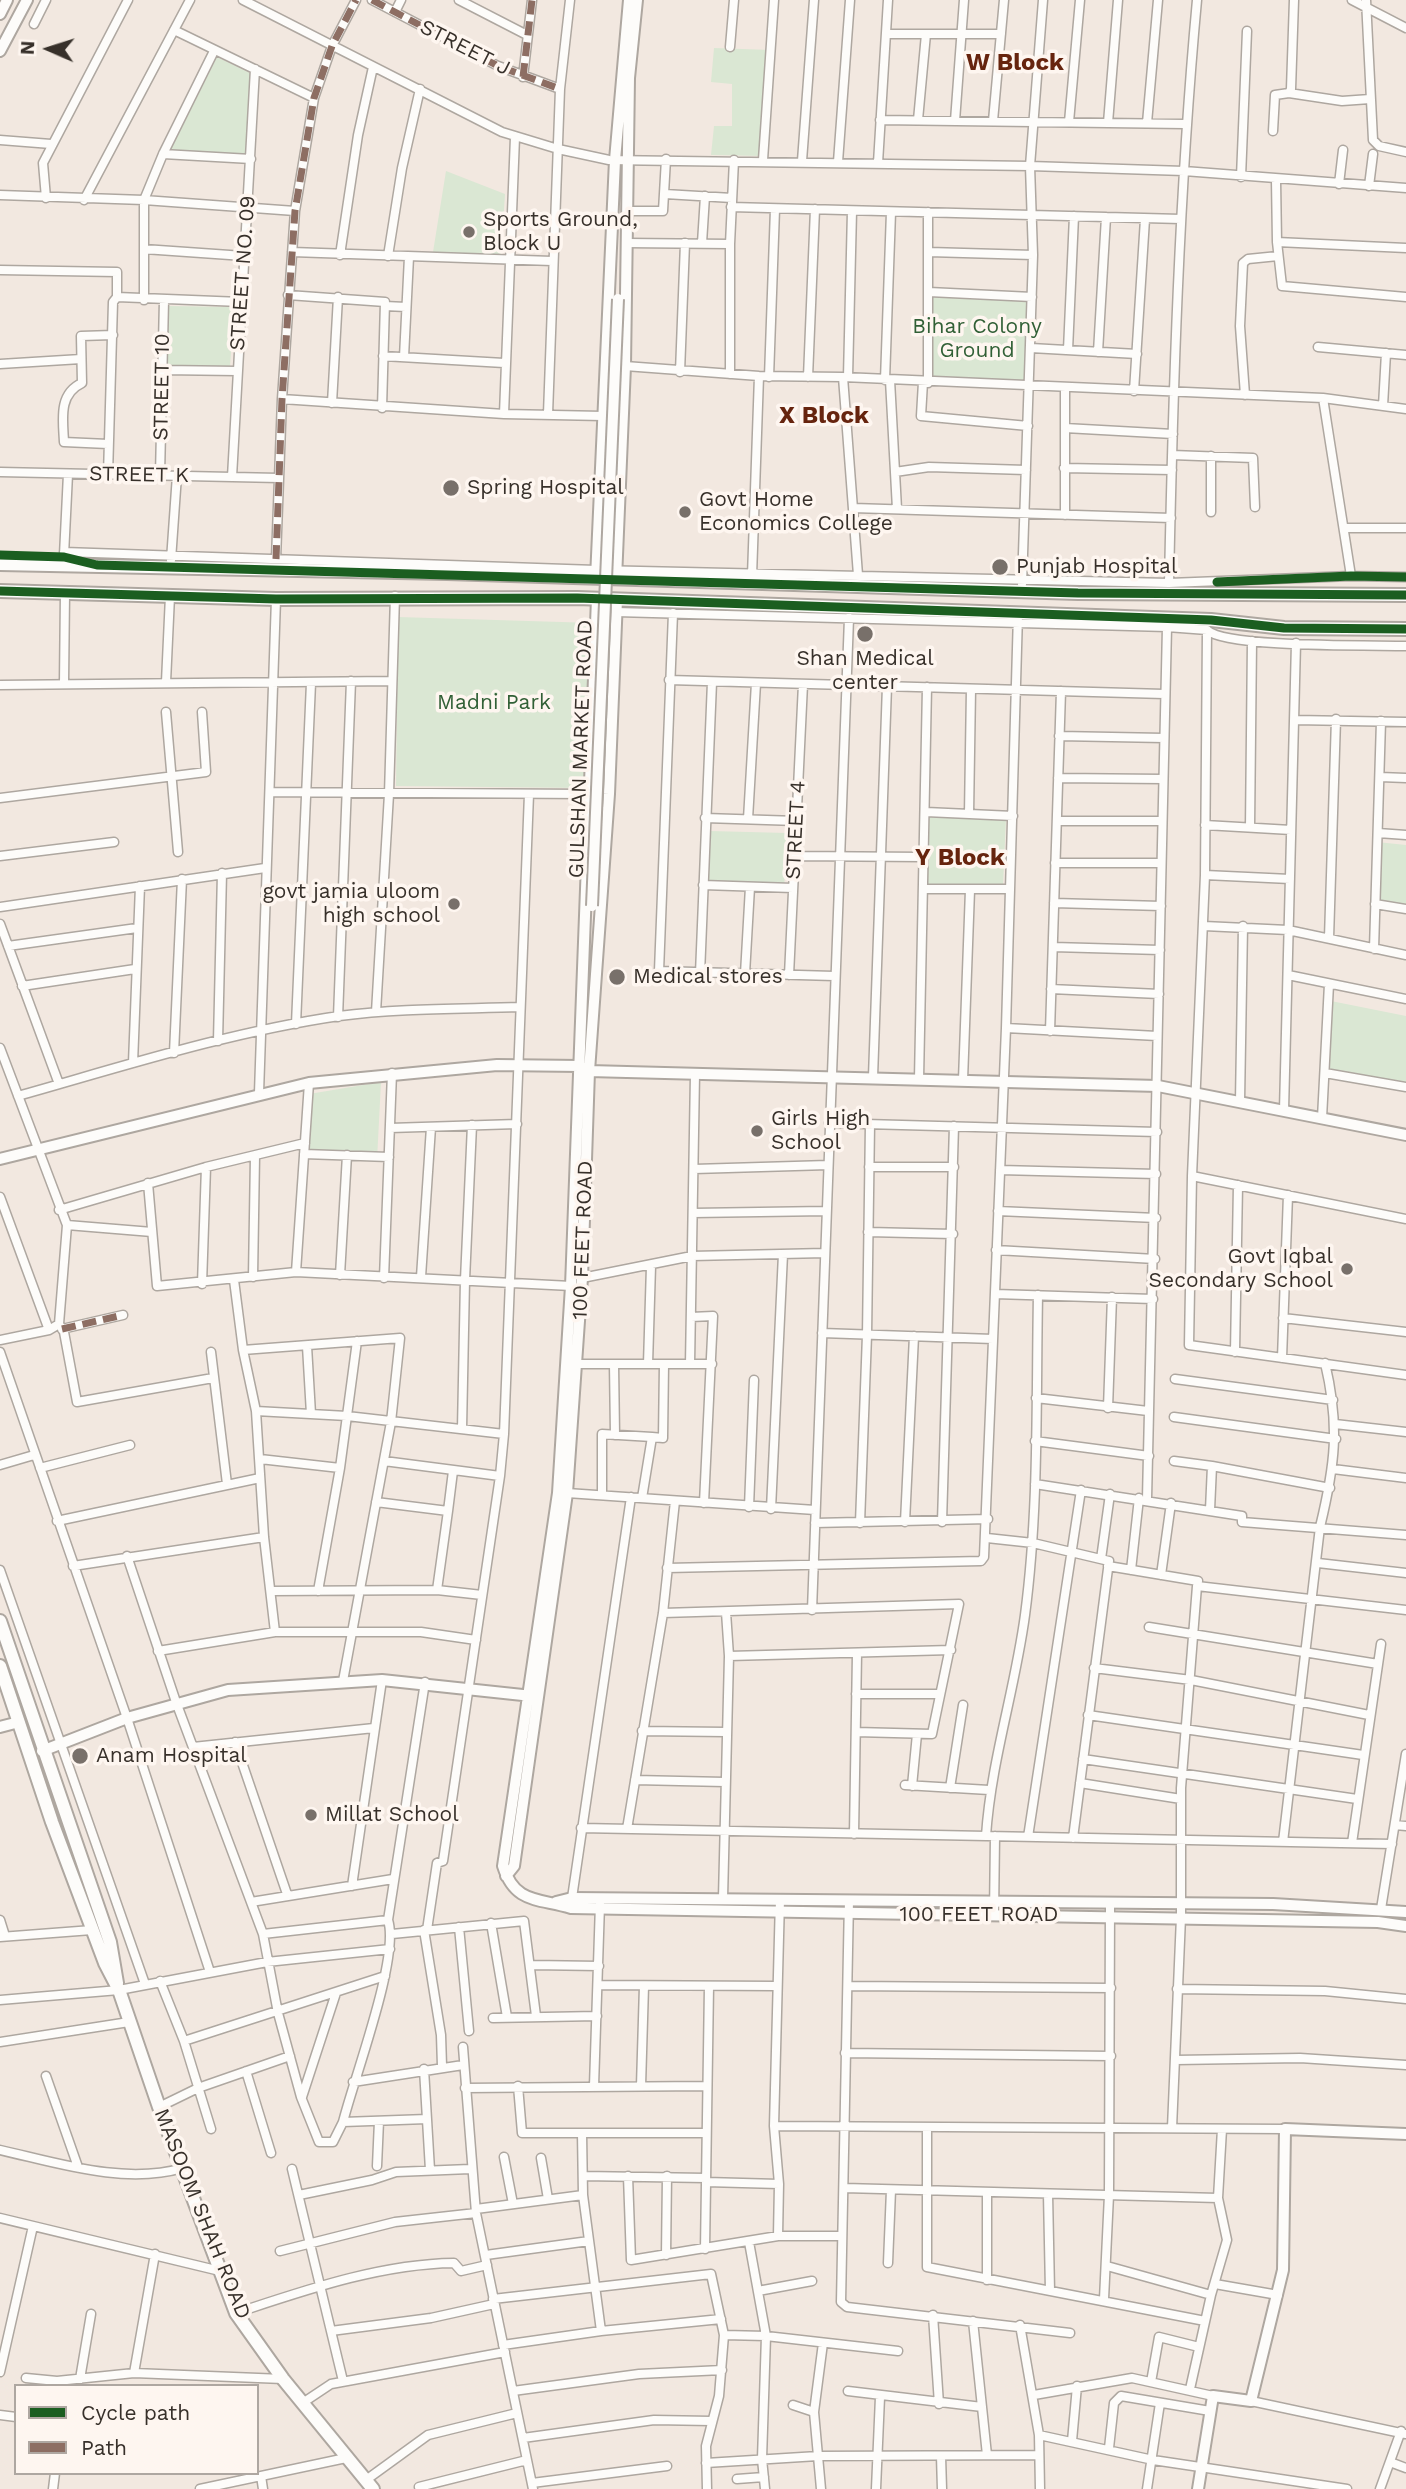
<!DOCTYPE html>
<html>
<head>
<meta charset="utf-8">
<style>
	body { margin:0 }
	#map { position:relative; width:1406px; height:2489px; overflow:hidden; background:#f2e8e0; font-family:"Work Sans",sans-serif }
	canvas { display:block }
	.legend { position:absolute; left:14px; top:2384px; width:245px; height:91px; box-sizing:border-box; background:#fef6f0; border:2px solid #aea7a1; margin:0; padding:9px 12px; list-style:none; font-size:21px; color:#37302a }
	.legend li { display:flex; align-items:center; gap:14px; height:35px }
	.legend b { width:35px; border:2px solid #aea7a1 }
	.north { position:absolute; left:14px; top:14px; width:70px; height:70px; -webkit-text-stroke:5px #fef6f0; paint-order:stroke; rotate:273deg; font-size:19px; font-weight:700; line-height:28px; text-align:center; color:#37302a }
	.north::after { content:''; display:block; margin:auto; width:24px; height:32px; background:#37302a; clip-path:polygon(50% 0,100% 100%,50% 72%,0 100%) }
</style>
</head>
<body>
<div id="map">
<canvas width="1406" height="2489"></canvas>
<ul class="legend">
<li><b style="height:9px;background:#1b5e20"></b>Cycle path</li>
<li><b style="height:9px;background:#8d6e63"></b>Path</li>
</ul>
<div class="north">N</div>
</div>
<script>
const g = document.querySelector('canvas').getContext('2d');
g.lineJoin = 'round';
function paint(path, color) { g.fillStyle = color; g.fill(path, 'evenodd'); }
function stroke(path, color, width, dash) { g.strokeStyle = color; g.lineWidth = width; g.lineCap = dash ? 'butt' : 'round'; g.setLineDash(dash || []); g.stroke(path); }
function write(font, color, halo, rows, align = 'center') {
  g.font = font + ' "Work Sans",sans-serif'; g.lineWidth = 7; g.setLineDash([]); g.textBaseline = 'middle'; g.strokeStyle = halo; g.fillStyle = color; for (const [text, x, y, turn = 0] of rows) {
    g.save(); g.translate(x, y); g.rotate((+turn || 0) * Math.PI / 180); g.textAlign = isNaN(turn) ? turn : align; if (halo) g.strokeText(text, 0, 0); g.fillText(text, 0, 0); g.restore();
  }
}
const green = new Path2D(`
	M714 48 771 50 762 156 711 155 714 126H732V84L711 82Z
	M217 57 250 73 246 156 170 151Z
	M446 171 505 194 501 255 433 252Z
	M929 293 1028 296 1024 386 928 383Z
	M169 306 234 307 230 367 166 366Z
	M398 617 594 623 586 788 396 786Z
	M927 817 1006 818 1003 886H925Z
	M710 831 787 833 784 890 707 887Z
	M1377 842 1406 845V912L1375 907Z
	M1331 1001 1406 1016V1086L1325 1073Z
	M381 1082 377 1160 303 1158 309 1094Z`);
const street = new Path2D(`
	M243 0 502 132 558 149 609 160 1030 166 1184 171 1406 188
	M372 0 498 66 560 89
	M459 0 527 35
	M1352 0 1406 28
	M1366 0 1373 140 1379 146 1406 152
	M395 12 401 0
	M34 24 46 0
	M174 30 314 98
	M886 34H1001
	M730 47 734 0
	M523 77 532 0
	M1289 93 1342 101 1370 99
	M880 120 1185 124
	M918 120 926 34
	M955 121 964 0
	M993 121 1004 0
	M1069 122 1080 0
	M1108 123 1118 0
	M1147 123 1158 0
	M1273 131 1275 95 1289 93 1291 89 1294 0
	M0 140 51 144
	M163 154 251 159
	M763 160 774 0
	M802 161 814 0
	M838 162 850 0
	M878 163 888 0
	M1241 177 1247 31
	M1276 180 1277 242 1282 286 1406 297
	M1339 184 1343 150
	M1369 186 1373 154
	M665 194 732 198
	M0 195 144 200 295 211
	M46 198 43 163 128 0
	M84 200 190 0
	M731 207 1181 219
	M627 211H663L666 159
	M1277 242 1406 248
	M626 243 730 244
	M702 243 705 196
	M144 249 244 256
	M292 252 552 261
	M929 252 1033 255
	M340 255 358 135 373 67
	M388 256 402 168 420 89
	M0 270 117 272V297L113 302 108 475
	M929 292 1032 297
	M288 295 385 302 382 408
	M117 297 241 302
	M144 300V200L163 154 214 51
	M385 306 406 307
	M1318 347 1406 355
	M1031 348 1137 354
	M1068 350 1074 216
	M1098 352 1106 217
	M383 356 504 363
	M404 357 409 257
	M0 364 81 359
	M625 366 759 376 843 377 1323 398 1406 409
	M163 370 237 371
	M680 372 685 243
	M730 374V244L734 160
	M769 377 775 209
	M808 377 815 209
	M843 377 858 575
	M848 377 852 211
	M885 380 891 212
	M890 380 897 509
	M923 382 921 416 1028 426
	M928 383V212
	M1065 389V515
	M1134 391 1145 219
	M1245 395 1240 326 1243 263 1248 259 1278 256
	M1323 398 1351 576
	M282 399 504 414 603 416
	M332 403 338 297
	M1383 406 1386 353
	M504 414 515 137
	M548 414 560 89 570 0
	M1065 428 1173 434
	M108 444 64 442C63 420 58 394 82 383L81 336 113 335
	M1172 455 1253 458 1255 507
	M1064 468 1172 470
	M0 472 279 478
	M895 472 929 467 1026 470
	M160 475 164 300
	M232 477 255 69
	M853 508 1171 518
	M1211 512V456
	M1344 528H1406
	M64 552 596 570 1169 583 1351 576 1406 577
	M64 555 68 474
	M276 559 282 399 295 211 314 98 332 46 356 0
	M171 560 177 475
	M752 576 759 376
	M1169 583C1173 389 1179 194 1197 0
	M1022 584 1033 255 1030 166 1043 0
	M616 612 1167 627 1207 630C1225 648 1372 645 1406 646
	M673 613 659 971 834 976
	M1207 630 1205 875 1192 1176 1189 1345 1406 1375
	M669 680 1164 694
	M166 682 170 596
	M64 683 65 593
	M0 685 392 681
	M166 712 178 852
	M1295 720 1406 722
	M1059 736 1164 738
	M1380 777 1406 778
	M1058 778 1163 779
	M270 792 587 794
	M0 798 206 772 202 712
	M926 812 1013 816
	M969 814 971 689
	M705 818 797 821
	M748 819 756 683
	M1057 821H1162
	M1205 825 1291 830
	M1250 827 1252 641
	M1378 833 1406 835
	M0 856 114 842
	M795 856 923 857
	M1055 863H1161
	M1205 875 1290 879
	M703 885 793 888
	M923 889H1008
	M1054 903 1161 906
	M1375 904 1406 909
	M0 907 265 868
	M0 924 59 1084
	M1204 926 1288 930 1406 955
	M1329 938 1336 719
	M8 946 137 928
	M1053 947 1160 950
	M1374 949 1381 721
	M700 974 712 682
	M745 974 750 887
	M789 975 803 684
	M1288 975 1406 999
	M22 986 135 969
	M1051 989 1159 994
	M376 1012 389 794 395 596
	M338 1017 351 681
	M296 1024 311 683
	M1006 1028 1157 1036
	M1050 1031 1061 691
	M218 1041 222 873
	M0 1048 67 1225 59 1324 49 1330 0 1340
	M174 1053 182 879
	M133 1063 140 886
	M1325 1073 1406 1087
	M873 1077 887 686
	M919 1079 927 687
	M963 1080 970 890
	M259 1093 276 599
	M18 1096C124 1066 230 1032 339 1016 399 1008 460 1009 520 1007
	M1240 1101 1243 926
	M1284 1110 1296 643
	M1322 1118 1329 984
	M829 1123 1157 1132
	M390 1128 517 1124
	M304 1154 389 1157
	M869 1167H954
	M694 1169 828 1165
	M1000 1170 1156 1174
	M1192 1176 1406 1219
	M148 1183 157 1286 296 1272 571 1286
	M0 1197 49 1330
	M59 1210 206 1167 305 1143
	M998 1211 1156 1218
	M693 1213 826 1211
	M67 1225 152 1232
	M868 1232 953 1234
	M996 1250 1155 1259
	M296 1272 309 1083
	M340 1275 347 1155
	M253 1277 255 1156
	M421 1277 431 1127
	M384 1278 392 1073
	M582 1278 692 1256 825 1253
	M234 1280 243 1350 400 1338 391 1422 343 1681
	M202 1284 206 1167
	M995 1294 1153 1299
	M691 1317 713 1316 704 1503
	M1283 1318 1406 1332
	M59 1324 64 1332 77 1402 213 1378
	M62 1329 123 1315
	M822 1333 993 1339
	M307 1346 311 1414
	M243 1350 256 1411 264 1537 275 1632
	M0 1352 127 1718 210 1972
	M211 1352 227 1484
	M1235 1352 1238 1185
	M1282 1358 1288 1195
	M577 1364H712
	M614 1364 615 1435
	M648 1364 651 1266
	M690 1364 695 1074
	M1175 1379 1333 1400
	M1036 1398 1148 1411
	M1108 1408 1112 1297
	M256 1411 347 1416 504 1434
	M1174 1417 1336 1439
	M1335 1424 1406 1432
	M462 1429 465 1280 472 1125
	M1035 1441 1149 1456
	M260 1459 340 1468
	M384 1461 500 1476
	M1174 1461 1212 1466
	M0 1465 34 1455
	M40 1468 130 1445
	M1333 1469 1406 1478
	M1035 1484 1242 1516V1522L1406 1535
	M567 1493 815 1510
	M602 1495V1434L652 1437
	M642 1498 652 1437 663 1438 664 1364
	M1147 1499 1167 627
	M749 1507 754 1380
	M771 1509 783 1254
	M1210 1510 1212 1466 1330 1488
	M448 1511 453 1471
	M57 1521 260 1478
	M905 1522 914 1336
	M942 1522 954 1126
	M815 1523 988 1519
	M860 1523 867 1335 870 1124
	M987 1538 1033 1543 1109 1561 1073 1838
	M127 1556 176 1702 263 1934 278 2013 301 2097 319 2142H333L343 2122C354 2078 400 1957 388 1920L425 1682
	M1101 1559 1110 1494
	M1318 1563 1406 1573
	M73 1566 264 1537
	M1108 1566 1198 1581 1197 1586 1406 1610
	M667 1568 981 1561 984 1557 1006 1028 1018 614
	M0 1570 145 1984
	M1131 1570 1139 1498
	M1161 1575 1171 1503
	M437 1590 482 1595
	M271 1591 437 1590 448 1511 376 1502
	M318 1591 340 1468 357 1341
	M812 1610 849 618
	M663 1613 959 1604 932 1734 856 1732
	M1149 1627 1378 1664
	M158 1651 275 1632H421L476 1640
	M729 1656 951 1650
	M1094 1668 1191 1680 1369 1715
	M856 1694H940
	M1088 1715 1363 1755
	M642 1731 726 1732
	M235 1742 287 1894
	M193 1747 374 1728
	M1083 1759 1357 1799
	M635 1780 725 1782
	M1080 1783 1181 1799
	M905 1785 989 1790
	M912 1786 917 1734
	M950 1788 963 1705
	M1395 1825 1406 1826
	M581 1828 1392 1844
	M627 1829 663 1613 675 1501
	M854 1834 857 1654
	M986 1836C991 1761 1015 1690 1025 1615 1039 1509 1036 1402 1038 1295
	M1028 1837 1081 1490
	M1283 1842 1320 1527C1335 1465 1340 1426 1325 1363
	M1352 1843 1381 1644
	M352 1886 382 1680
	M572 1898 631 1497
	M723 1898 729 1656 726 1612
	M849 1900 841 2302 847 2307 1070 2333
	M251 1902 393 1879
	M1381 1909 1406 1754
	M994 1915 995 1836
	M0 1920 5 1936
	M491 1923 507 2017
	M459 1927 469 2031
	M424 1930 441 2035 442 2066
	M427 1930 437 1863 443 1861 500 1476 504 1434 529 794
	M263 1934 388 1920
	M392 1934 524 1921 536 2016
	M0 1937 92 1930
	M532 1965 599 1966
	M160 1981 184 2041 211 2129
	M598 1985 776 1986
	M848 1986 1111 1988
	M1177 1989 1325 1991 1406 1999
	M0 2000 119 1990 267 1962 390 1949
	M493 2018 597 2016
	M184 2041 385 1976
	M0 2042 129 2022
	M463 2047 476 2213 533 2489
	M845 2053 1111 2056
	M1176 2060 1300 2058 1406 2065
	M424 2069 430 2170
	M246 2071 271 2153
	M46 2076 78 2167
	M353 2082 463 2065
	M518 2086 522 2133H706
	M594 2086 600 1904
	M641 2086 644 1986
	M465 2088 706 2086
	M302 2097 336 1993
	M159 2107 198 2088 290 2056
	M343 2122 427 2119
	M774 2126 1285 2129
	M927 2127V2267L1205 2321
	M1172 2128 1181 1917V1788L1197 1586
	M582 2133 583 2195 601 2331
	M0 2150C58 2163 124 2185 183 2168
	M504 2157 513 2204
	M541 2158 548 2199
	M377 2166 379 2121
	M292 2169 343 2381
	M583 2176 706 2178
	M628 2176 631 2260 778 2236H842
	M706 2182 779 2184
	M844 2188 1218 2198
	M1048 2194 1050 2291
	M299 2195 372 2180 396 2172 470 2169
	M476 2209 583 2195
	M0 2218 220 2271
	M778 2236 779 2184 774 2126 780 1899
	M749 2242 766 2336 762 2459 765 2489
	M705 2249 709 1986
	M280 2251 395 2222 476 2213
	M486 2255 589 2241
	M666 2255 667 2176
	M888 2263 891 2190
	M1107 2266 1211 2295
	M987 2280V2192
	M1215 2284 1278 2295
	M758 2291 812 2281
	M493 2299 711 2274 724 2335 719 2396 706 2446 707 2489
	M1104 2299 1109 2195 1110 1904
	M236 2313C306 2290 380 2264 454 2263L461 2271 487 2265
	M933 2315 939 2404
	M973 2321 987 2455
	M1020 2325 1039 2435 1040 2489
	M331 2331 431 2318 494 2304
	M724 2335 766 2336 898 2351
	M503 2345 601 2331 721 2319
	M0 2372 33 2226
	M134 2373 155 2254
	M26 2378 57 2381 134 2373 283 2379
	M80 2379 91 2314
	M1151 2382 1159 2337 1199 2347
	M1190 2389 1211 2295 1227 2240 1218 2198 1222 2129
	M513 2391 639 2374 722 2370
	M848 2391 982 2407
	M1034 2395 1132 2378 1213 2396
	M1251 2401 1406 2434
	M304 2402 331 2384 505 2352
	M793 2405 814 2412
	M0 2415 16 2417
	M1039 2435 1153 2460 1347 2489
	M523 2438 654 2420 711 2421
	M1072 2441 1077 2386
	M1109 2448 1114 2403 1121 2396 1210 2411
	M941 2456 942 2489
	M1390 2462 1406 2468
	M706 2463 818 2456 1039 2455
	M261 2476 263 2489
	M737 2479 764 2477
	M366 2480 428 2435 517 2413
	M532 2483 667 2466
	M419 2487 527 2460
	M53 2489 55 2473
	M200 2489 346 2458
	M821 2489 814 2412 823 2343
	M876 2489 880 2397
	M1147 2489 1160 2403
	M1380 2489 1401 2431`);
const secondary = new Path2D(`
	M0 14 7 0
	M0 51 27 0
	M596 578 615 160 629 0
	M616 579 625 366 629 78 637 0
	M597 598 571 1286 558 1493 503 1866C515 1904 538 1898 571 1908L1378 1922 1406 1926
	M0 1159 309 1083 497 1065 580 1066 589 1071 1158 1086 1406 1135
	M0 1727 19 1722
	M42 1751 127 1718 228 1690 382 1680 532 1696
	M506 1876 514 1866 567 1493 582 1278 589 1071 609 794 617 599
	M556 1902 572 1898 1273 1904 1406 1912
	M1198 2489 1213 2396 1251 2401 1283 2270 1285 2129 1406 2134`);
const primary = new Path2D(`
	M0 564 447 573 1078 593 1406 595
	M0 591 276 599 577 598 1211 620 1284 628 1406 629
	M0 1621 110 1942 117 1983
	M0 1666 52 1822 105 1963 119 1990 159 2107 236 2313 283 2379 373 2489`);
const secondaryBridge = new Path2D(`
	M592 906 618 299`);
const quiet = new Path2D(`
	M372 0 498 66 560 89
	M523 77 532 0
	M276 559 282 399 295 211 314 98 332 46 356 0
	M62 1329 123 1315`);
const cycleway = new Path2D(`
	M0 555 64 557 97 565 1078 593 1406 595
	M1217 582 1351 576 1406 577
	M0 591 276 599 577 598 1211 620 1284 628 1406 629`);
const markers = [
	[469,232,7,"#78706a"],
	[451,488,9,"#78706a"],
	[685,512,7,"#78706a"],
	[1000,567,9,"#78706a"],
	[865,634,9,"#78706a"],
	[454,904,7,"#78706a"],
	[617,977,9,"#78706a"],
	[757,1131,7,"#78706a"],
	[1347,1269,7,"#78706a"],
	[80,1756,9,"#78706a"],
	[311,1815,7,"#78706a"]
];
const streetNames = [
	["STREET J",465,48,27],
	["STREET NO. 09",243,273,-86],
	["STREET 10",162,387,-89],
	["STREET K",139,475,1],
	["GULSHAN MARKET ROAD",581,749,-88],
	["STREET 4",796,830,-87],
	["100 FEET ROAD",583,1240,-88],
	["100 FEET ROAD",979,1915],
	["MASOOM SHAH ROAD",202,2214,68]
];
const poiNames = [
	["Sports Ground,",483,220],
	["Block U",483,244],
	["Spring Hospital",467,488],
	["Govt Home",699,500],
	["Economics College",699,524],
	["Punjab Hospital",1016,567],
	["Shan Medical",865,659,"center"],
	["center",865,683,"center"],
	["govt jamia uloom",440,892,"right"],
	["high school",440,916,"right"],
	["Medical stores",633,977],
	["Girls High",771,1119],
	["School",771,1143],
	["Govt Iqbal",1333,1257,"right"],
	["Secondary School",1333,1281,"right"],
	["Anam Hospital",96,1756],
	["Millat School",325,1815]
];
const parkNames = [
	["Bihar Colony",977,327],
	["Ground",977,351],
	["Madni Park",494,703]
];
const quarterNames = [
	["W Block",1015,63],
	["X Block",824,416],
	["Y Block",960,858]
];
paint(green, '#dae7d3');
stroke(street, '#aea7a0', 11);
stroke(secondary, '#aea7a0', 14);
stroke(primary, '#aea7a0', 16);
stroke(street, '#fdfcfa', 8);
stroke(secondary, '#fdfcfa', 10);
stroke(primary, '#fdfcfa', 12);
stroke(secondaryBridge, '#aea7a0', 14, []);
stroke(secondaryBridge, '#fdfcfa', 10);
stroke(quiet, '#8d6e63', 7, [14, 7]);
stroke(cycleway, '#1b5e20', 9);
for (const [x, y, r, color] of markers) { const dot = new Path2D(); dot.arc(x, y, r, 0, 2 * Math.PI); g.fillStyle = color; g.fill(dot); stroke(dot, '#fef6f0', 2.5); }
write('21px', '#37302a', '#fef6f0', streetNames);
write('21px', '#37302a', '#fef6f0', poiNames, 'left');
write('21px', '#316036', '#fef6f0', parkNames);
write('bold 24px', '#66240e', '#fef6f0', quarterNames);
</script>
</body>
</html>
